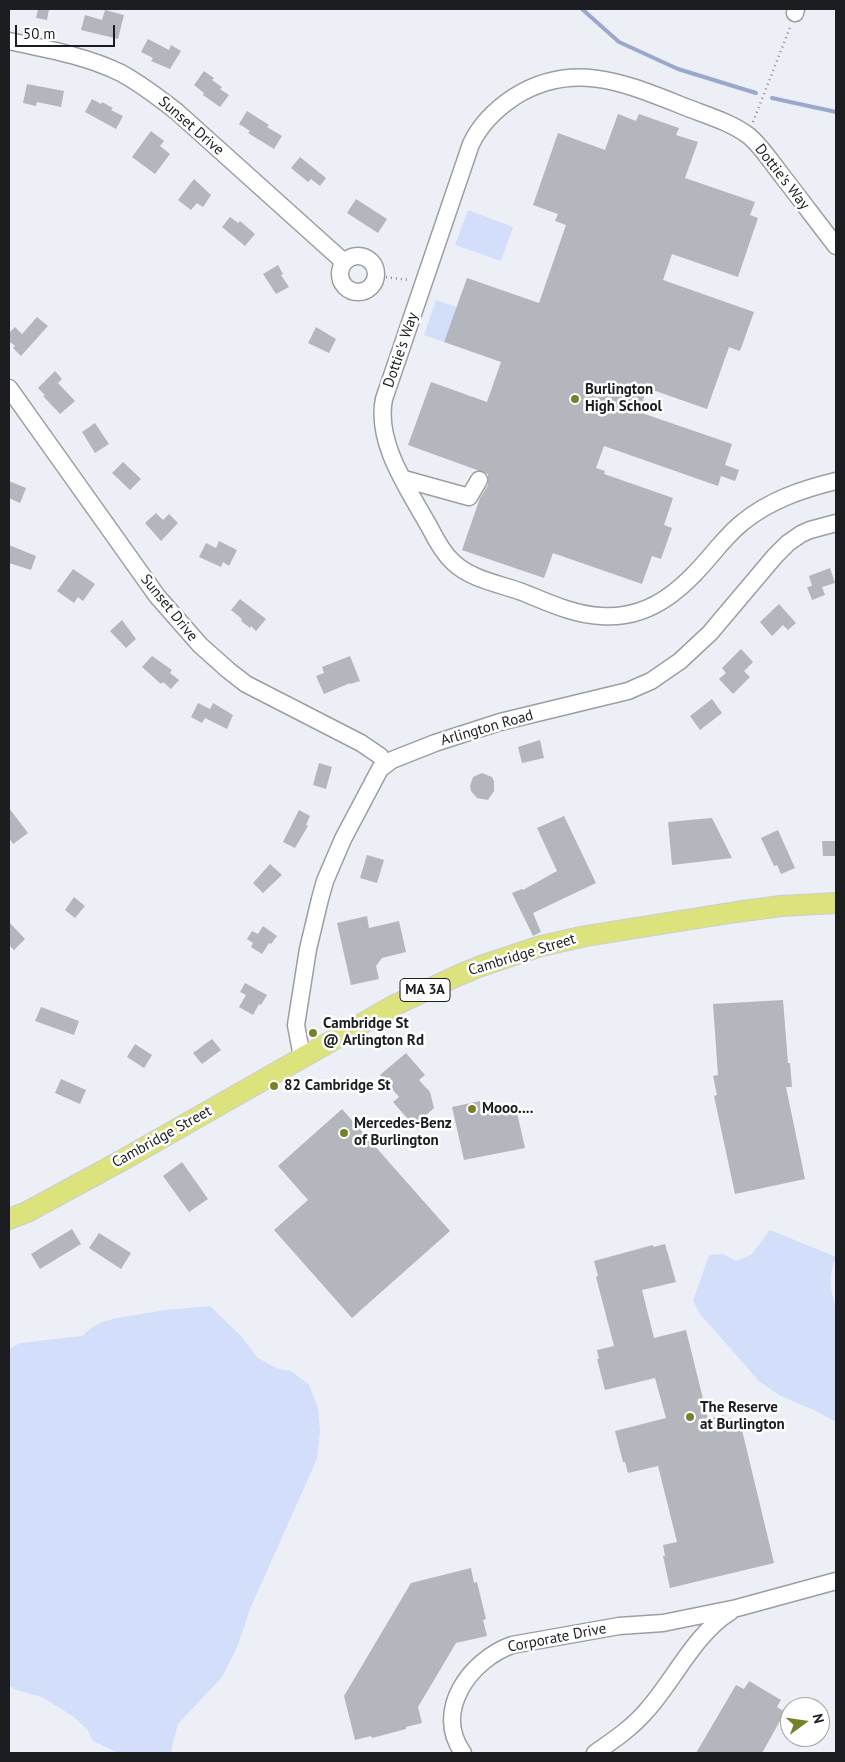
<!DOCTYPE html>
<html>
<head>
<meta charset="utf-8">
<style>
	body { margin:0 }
	#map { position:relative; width:845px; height:1762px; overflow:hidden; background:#eceff6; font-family:"PT Sans",sans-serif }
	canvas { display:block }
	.frame { position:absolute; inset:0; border:10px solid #1c1d20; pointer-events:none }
	.north { position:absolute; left:780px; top:1697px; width:50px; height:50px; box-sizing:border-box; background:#fff; border:1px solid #a4a5a6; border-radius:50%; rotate:76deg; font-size:14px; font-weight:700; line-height:20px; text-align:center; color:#1c1d20 }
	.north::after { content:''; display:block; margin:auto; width:18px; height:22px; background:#78802b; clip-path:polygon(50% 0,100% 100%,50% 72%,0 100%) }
	.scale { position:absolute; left:15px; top:25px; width:100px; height:22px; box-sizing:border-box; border:2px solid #1c1d20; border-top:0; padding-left:6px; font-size:15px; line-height:18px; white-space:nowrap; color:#1c1d20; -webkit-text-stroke:4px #fff; paint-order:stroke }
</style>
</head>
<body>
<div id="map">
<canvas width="845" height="1762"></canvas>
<div class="frame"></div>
<div class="north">N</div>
<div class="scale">50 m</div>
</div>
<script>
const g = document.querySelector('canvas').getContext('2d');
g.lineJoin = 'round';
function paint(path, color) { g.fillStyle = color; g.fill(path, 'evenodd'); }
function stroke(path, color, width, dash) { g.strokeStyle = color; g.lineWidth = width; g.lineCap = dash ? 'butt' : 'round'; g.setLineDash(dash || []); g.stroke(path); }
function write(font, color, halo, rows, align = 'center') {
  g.font = font + ' "PT Sans",sans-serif'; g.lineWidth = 5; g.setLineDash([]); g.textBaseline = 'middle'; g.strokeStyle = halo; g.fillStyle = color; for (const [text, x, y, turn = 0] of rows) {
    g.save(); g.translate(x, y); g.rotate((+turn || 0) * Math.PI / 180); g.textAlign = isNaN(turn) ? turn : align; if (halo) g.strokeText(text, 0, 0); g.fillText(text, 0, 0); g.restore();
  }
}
const green = new Path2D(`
	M468 210 513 227 501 261 455 245Z
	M436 300 457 307 444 342 424 335Z
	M770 1230 836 1257C828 1277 830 1288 836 1308V1422L816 1411 779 1395 759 1381 700 1314 693 1301 709 1255 723 1254 736 1261 751 1255Z
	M210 1306 241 1336 258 1358 278 1369 291 1371 309 1385 318 1408 320 1431 317 1459 250 1609 238 1645 222 1677 178 1724 173 1742 171 1753H118L93 1741 87 1729 74 1717 42 1697 17 1690 9 1686V1349L20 1343 82 1336 91 1328 102 1322 117 1318 165 1310Z`);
const stream = new Path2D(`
	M582 9 619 42 678 69 756 93
	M772 98 836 112`);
const building = new Path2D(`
	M38 9H49L47 20 36 18Z
	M105 10 124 15 118 39 81 30 85 15 102 20Z
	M148 39 169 50 171 45 181 51 170 69 151 61 153 58 141 52Z
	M204 71 214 78 212 80 222 87 220 89 229 95 220 107 203 95 204 93 194 85Z
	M27 84 64 91 61 107 37 102 36 106 23 103Z
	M92 99 101 104 102 102 113 108 111 110 123 116 116 129 85 112Z
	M247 111 269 125 267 127 282 136 274 149 248 133 250 131 239 124Z
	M618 114 636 121 639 114 679 128 676 135 698 142 685 178 755 202 750 215 758 218 738 277 672 254 663 280 754 312 740 351 729 347 707 409 647 388 639 412 732 444 725 465 739 470 735 481 721 476 718 486 604 446 596 468 605 471 604 474 673 498 664 525 672 528 661 559 652 556 642 584 553 553 544 578 462 550 480 498 488 485V474L408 445 431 382 487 402 501 362 444 342 467 278 539 303 566 225 555 221 558 214 533 205 558 133 605 150Z
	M151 131 164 141 160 146 170 154 155 174 132 157Z
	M300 157 326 178 320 186 311 179 308 182 291 168Z
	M194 179 211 195 203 207 197 203 191 210 178 200Z
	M356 199 387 219 378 233 347 213Z
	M230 217 238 223 240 221 255 234 245 246 222 227Z
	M278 265 283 274 281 275 289 287 276 294 263 274Z
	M37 317 48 326 21 356 13 348 15 346 9 341V333L15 327 22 334Z
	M316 327 336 339 329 353 308 343Z
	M55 371 62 379 58 383 75 401 60 414 43 396 45 395 38 388Z
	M95 423 109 444 95 453 82 432Z
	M123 462 141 479 130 490 112 473Z
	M9 481 26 488 20 503 9 498Z
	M156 513 163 520 169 514 178 523 161 541 145 523Z
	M219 541 237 550 229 566 223 562 221 567 199 557 206 543 216 548Z
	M9 545 36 556 31 570 9 563Z
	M830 568 835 583 822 587 825 595 812 600 807 587 812 586 809 576Z
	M73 569 95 584 83 601 78 597 74 603 57 591Z
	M240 599 266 619 256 631 251 626 250 628 241 621 242 619 231 610Z
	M779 604 796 623 788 630 783 625 772 636 760 622Z
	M122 620 136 639 126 648 110 631Z
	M741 649 753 662 744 671 750 677 733 694 719 679 726 673 722 668Z
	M152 656 172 670 170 673 179 680 171 689 163 682 161 684 142 667Z
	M350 656 360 681 350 684V683L324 694 316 676 324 673 322 667Z
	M712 699 722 713 700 730 690 716Z
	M198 703 210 709 213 703 233 715 227 729 205 718 202 723 191 717Z
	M540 740 544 758 522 763 518 747Z
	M319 763 332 767 326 789 313 785Z
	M482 773 492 777 494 781V791L488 800 477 798 471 791 470 786 473 777Z
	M9 808 28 833 13 844 9 838Z
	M299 810 310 816 306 825 308 826 295 848 283 842Z
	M564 816 596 883 533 913 541 932 533 936 512 893 522 889 523 890 557 871 537 828Z
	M712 818 732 858 672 865 668 822Z
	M778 830 795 868 781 874 777 865 774 866 761 838Z
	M822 841H836V856H823Z
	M367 855 384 860 377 883 360 878Z
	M270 864 282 875 263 893 253 883Z
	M74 897 85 906 75 918 65 910Z
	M367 916 369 928 399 921 406 952 382 958 376 966 379 979 351 985 337 923Z
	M9 922 25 939 14 950 9 945Z
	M263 926 277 936 271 944 269 943 262 954 251 947 253 943 247 939 252 931 258 934Z
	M245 983 267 995 261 1005 259 1004 253 1015 239 1007 246 995 240 992Z
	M783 1000 788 1063H790L792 1087H786L805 1179 735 1194 714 1096 717 1095 713 1076 718 1075 713 1004Z
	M41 1007 79 1021 74 1035 35 1021Z
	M212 1039 221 1050 202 1064 193 1053Z
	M135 1044 152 1055 144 1068 127 1057Z
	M406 1053 425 1075 419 1080 430 1092 434 1108 414 1126 393 1102 399 1097 380 1075Z
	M61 1079 86 1090 80 1104 55 1093Z
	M480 1101 482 1111 515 1104 525 1148 464 1160 452 1107Z
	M342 1109 450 1231 352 1318 274 1230 308 1200 278 1166Z
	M182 1162 208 1199 189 1212 163 1176Z
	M72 1229 81 1244 40 1269 31 1254Z
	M99 1233 131 1253 121 1269 89 1248Z
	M665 1244 676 1282 642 1290 654 1338 686 1330 708 1419 724 1415 725 1419 732 1418 735 1432 742 1430 774 1563 670 1588 663 1556H665L663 1545 677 1542 658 1466 628 1473 625 1462H623L615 1431 666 1418 655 1378 605 1390 597 1359H599L597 1350 614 1346 596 1277 598 1276 594 1261 653 1245V1247Z
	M471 1568 474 1583 477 1582 486 1619 483 1620 487 1636 456 1643 418 1707 422 1723 406 1727V1729L372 1738 371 1736 355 1740 344 1696 411 1583Z
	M749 1681 781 1700 777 1707 785 1712 762 1753H696L736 1685 744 1689Z`);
const path = new Path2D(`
	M753 122 791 25
	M376 276 409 280`);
const minor = new Path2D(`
	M795 13 796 9
	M9 41C47 49 86 56 121 73 141 84 158 97 176 111L344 262
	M836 246C818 223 801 200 783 177 772 163 762 147 749 136 731 122 705 115 683 106 625 83 573 60 514 97 496 109 480 125 471 144L384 399C375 443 409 490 430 528 436 540 443 553 453 562 470 579 500 584 522 592 547 602 574 615 601 616 655 620 688 583 719 546 727 537 734 529 743 522 770 500 803 489 836 481
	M340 274a18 18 0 1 1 36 0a18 18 0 1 1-36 0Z
	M9 388 157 596 200 645 228 670 246 684 361 743 380 756 386 764
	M404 479 469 497 479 480
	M302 1057 296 1025 308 949 320 899 325 881 343 839 380 769 392 760 435 743 500 722 628 691 651 681 680 661 710 633 775 556 788 543 801 534 810 530 836 523
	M463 1753C433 1711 470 1660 512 1645L619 1626 663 1623 737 1608 836 1581
	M595 1753C614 1740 633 1727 648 1709 675 1678 696 1633 730 1612`);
const major = new Path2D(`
	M9 1219 27 1212 121 1161 393 1006 459 975 481 966 541 946 586 936 736 912 781 906 836 903`);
const markers = [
	[575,399,5,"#78802b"],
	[313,1033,5,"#78802b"],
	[274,1086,5,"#78802b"],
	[472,1109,5,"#78802b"],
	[344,1133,5,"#78802b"],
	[690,1417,5,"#78802b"]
];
const shields = [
	[425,990,50]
];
const shieldNames = [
	["MA 3A",425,990]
];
const streetNames = [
	["Sunset Drive",191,126,41],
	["Dottie's Way",782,177,52],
	["Dottie's Way",401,350,-71],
	["Sunset Drive",169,608,51],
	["Arlington Road",487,728,-16],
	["Cambridge Street",522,955,-17],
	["Cambridge Street",162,1137,-29],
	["Corporate Drive",557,1638,-11]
];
const poiNames = [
	["Burlington",585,390],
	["High School",585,407],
	["Cambridge St",323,1024],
	["@ Arlington Rd",323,1041],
	["82 Cambridge St",284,1086],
	["Mooo....",482,1109],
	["Mercedes-Benz",354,1124],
	["of Burlington",354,1141],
	["The Reserve",700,1408],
	["at Burlington",700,1425]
];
paint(green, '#d3defb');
stroke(stream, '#9aa8cc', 4);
paint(building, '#b3b6bc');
stroke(minor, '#9b9ea5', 19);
stroke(major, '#cdcdce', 22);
stroke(path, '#898b90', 2.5, [1, 4]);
stroke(minor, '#fff', 16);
stroke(major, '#dce37c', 20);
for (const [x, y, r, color] of markers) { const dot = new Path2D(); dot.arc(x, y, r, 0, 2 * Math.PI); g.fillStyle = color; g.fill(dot); stroke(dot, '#fff', 2); }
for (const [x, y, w] of shields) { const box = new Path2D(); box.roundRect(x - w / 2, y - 11.5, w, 23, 4); g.fillStyle = '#fff'; g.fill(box); stroke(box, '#1c1d20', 1); }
write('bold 14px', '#1c1d20', null, shieldNames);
write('15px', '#1c1d20', '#fff', streetNames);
write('bold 15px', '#1c1d20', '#fff', poiNames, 'left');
</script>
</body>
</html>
